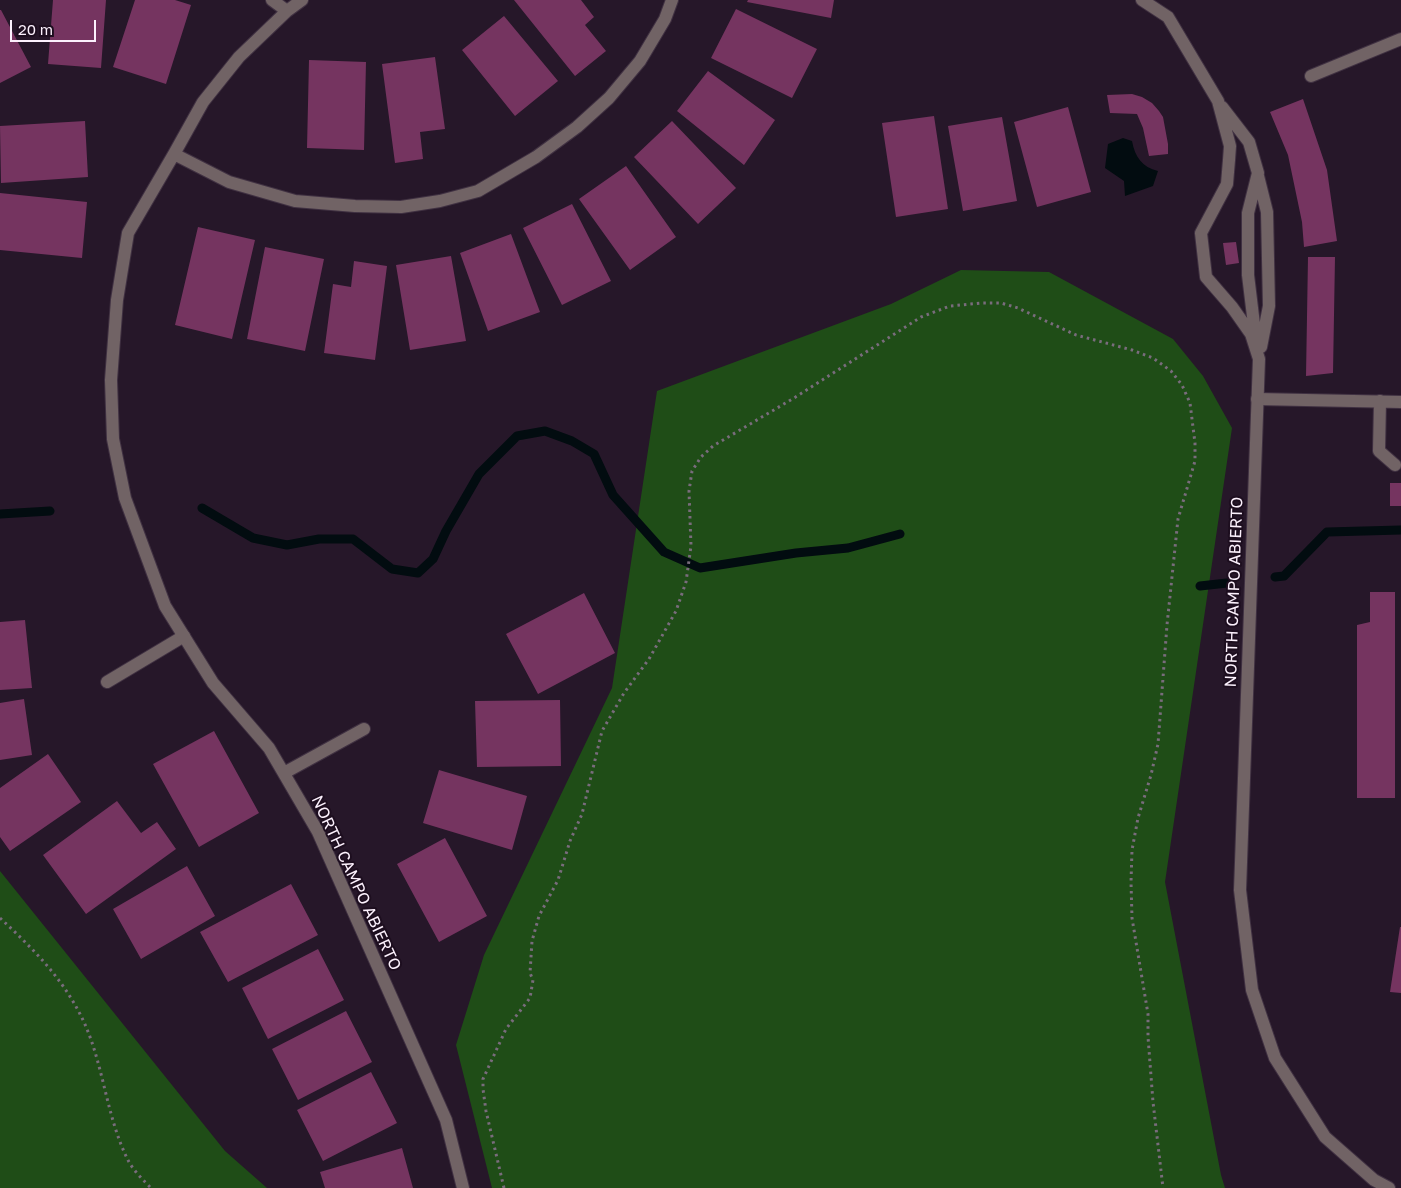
<!DOCTYPE html>
<html>
<head>
<meta charset="utf-8">
<style>
	body { margin:0 }
	#map { position:relative; width:1401px; height:1188px; overflow:hidden; background:#261729; font-family:"Golos Text",sans-serif }
	canvas { display:block }
	.scale { position:absolute; left:10px; top:20px; width:86px; height:22px; box-sizing:border-box; border:2px solid #fcf1fd; border-top:0; padding-left:6px; font-size:15px; line-height:18px; white-space:nowrap; color:#fcf1fd; -webkit-text-stroke:4px #1d0e1f; paint-order:stroke }
</style>
</head>
<body>
<div id="map">
<canvas width="1401" height="1188"></canvas>
<div class="scale">20 m</div>
</div>
<script>
const g = document.querySelector('canvas').getContext('2d');
g.lineJoin = 'round';
function paint(path, color) { g.fillStyle = color; g.fill(path, 'evenodd'); }
function stroke(path, color, width, dash) { g.strokeStyle = color; g.lineWidth = width; g.lineCap = dash ? 'butt' : 'round'; g.setLineDash(dash || []); g.stroke(path); }
function write(font, color, halo, rows, align = 'center') {
  g.font = font + ' "Golos Text",sans-serif'; g.lineWidth = 4; g.setLineDash([]); g.textBaseline = 'middle'; g.strokeStyle = halo; g.fillStyle = color; for (const [text, x, y, turn = 0] of rows) {
    g.save(); g.translate(x, y); g.rotate((+turn || 0) * Math.PI / 180); g.textAlign = isNaN(turn) ? turn : align; if (halo) g.strokeText(text, 0, 0); g.fillText(text, 0, 0); g.restore();
  }
}
const green = new Path2D(`
	M961 270 1049 272 1173 339 1203 376 1232 428 1165 882 1221 1175 1225 1188H492L456 1045 484 955 612 688 657 391 891 304Z
	M0 871 225 1151 267 1188H0Z`);
const water = new Path2D(`
	M1123 138 1132 141C1135 157 1142 167 1158 171L1153 186 1125 196 1124 181 1105 168 1108 144Z`);
const stream = new Path2D(`
	M202 508 253 538 287 545 319 539H353L392 569 418 573 433 559 446 531 479 474 517 436 545 431 572 441 594 454 613 495 664 552 700 568 796 553 848 548 900 534
	M0 514 50 511
	M1275 577 1284 576 1327 532 1401 530
	M1200 586 1227 583`);
const building = new Path2D(`
	M53 0H106L101 68 48 64Z
	M135 0H175L191 5 166 84 113 67Z
	M514 0H581L594 17 585 25 606 51 575 76Z
	M748 0H834L831 18 747 2Z
	M736 9 817 49 792 98 711 58Z
	M0 10H1L31 67 0 83Z
	M504 16 558 81 515 116 462 50Z
	M435 57 445 129 420 132 423 159 395 163 382 64Z
	M309 60 366 62 364 150 307 148Z
	M708 71 775 120 744 165 677 111Z
	M1132 94 1142 97 1152 103 1159 111 1163 117 1168 144V154L1149 156 1143 128 1137 114 1110 113 1107 95Z
	M1303 99 1327 170 1337 241 1304 247 1302 222 1288 155 1270 112Z
	M1068 107 1091 192 1037 207 1014 122Z
	M934 116 948 209 896 217 882 123Z
	M1002 117 1017 201 963 211 948 126Z
	M85 121 88 177 1 183 0 126Z
	M672 121 736 188 698 224 634 157Z
	M626 166 676 237 630 270 579 199Z
	M0 193 87 202 82 258 0 250Z
	M572 204 611 281 562 305 523 228Z
	M198 227 255 240 232 339 175 325Z
	M511 234 540 312 488 331 460 253Z
	M1236 242 1239 263 1226 265 1223 243Z
	M265 247 324 259 305 351 247 339Z
	M451 256 466 341 410 350 396 265Z
	M1308 257H1335L1333 373 1306 376Z
	M354 261 387 266 375 360 324 353 333 284 351 287Z
	M1390 483H1401V506H1390Z
	M1370 592H1395V798H1357V625L1370 622Z
	M584 593 615 653 538 694 506 634Z
	M25 620 32 688 0 690V622Z
	M24 699 32 755 0 760V703Z
	M560 700 561 766 477 767 475 701Z
	M214 731 259 813 199 847 153 764Z
	M48 754 81 802 10 851 0 837V788Z
	M439 770 527 796 512 850 423 823Z
	M117 801 141 833 157 822 176 849 86 914 43 855Z
	M445 838 487 916 439 942 397 864Z
	M187 866 215 916 141 959 113 909Z
	M291 884 318 935 228 982 200 932Z
	M1400 927H1401V993L1390 992Z
	M318 949 344 1000 268 1039 242 988Z
	M346 1011 372 1062 298 1100 272 1049Z
	M371 1072 397 1123 323 1161 297 1110Z
	M402 1148 413 1188H325L320 1172Z`);
const path = new Path2D(`
	M0 918C31 947 60 975 80 1014 104 1060 105 1116 129 1162 134 1171 144 1181 151 1188
	M504 1188 486 1111 483 1089V1079L506 1029 530 998 533 980 530 973 532 941 539 916 558 880 570 841 582 814 602 731 624 693 649 659 676 611 686 582 691 546 689 491 692 471 701 457 713 446 794 398 921 317 950 306 981 303H1001L1018 308 1076 335 1132 350 1153 358 1171 371 1182 385 1190 403 1195 443V461L1178 519 1167 625 1158 744 1151 775 1138 818 1132 850 1131 882 1132 918 1148 1014V1037L1153 1102 1163 1188`);
const lane = new Path2D(`
	M1311 76 1401 39
	M1257 399 1401 402
	M1380 401 1379 451 1395 465
	M107 682 184 636`);
const street = new Path2D(`
	M272 0 287 11
	M302 0 287 11 239 57 203 102 174 154 128 233 117 300 111 380 113 439 125 498 165 606 213 683 269 748 318 832 446 1120 463 1188
	M1142 0 1168 17 1218 101 1230 146 1229 160 1227 184 1201 233 1206 277 1232 307 1251 334 1259 359 1240 890 1252 990 1275 1058 1325 1137 1374 1180 1389 1188
	M1222 107 1249 142 1258 173 1248 213V275L1256 341
	M174 154 229 182 295 201 355 206 401 207 440 201 478 191 536 157 577 127 609 98 640 61 665 19 672 0
	M1258 176 1267 212 1269 306 1261 347
	M284 773 364 729`);
const streetNames = [
	["NORTH CAMPO ABIERTO",1234,592,-88],
	["NORTH CAMPO ABIERTO",356,883,65]
];
paint(green, '#1f4d17');
paint(water, '#020c10');
stroke(stream, '#020c10', 9);
paint(building, '#753460');
stroke(lane, '#403142', 14);
stroke(street, '#403142', 14);
stroke(path, '#796c7c', 3, [2.5, 4]);
stroke(lane, '#716365', 12);
stroke(street, '#716365', 12);
write('16px', '#fcf1fd', '#1d0e1f', streetNames);
</script>
</body>
</html>
